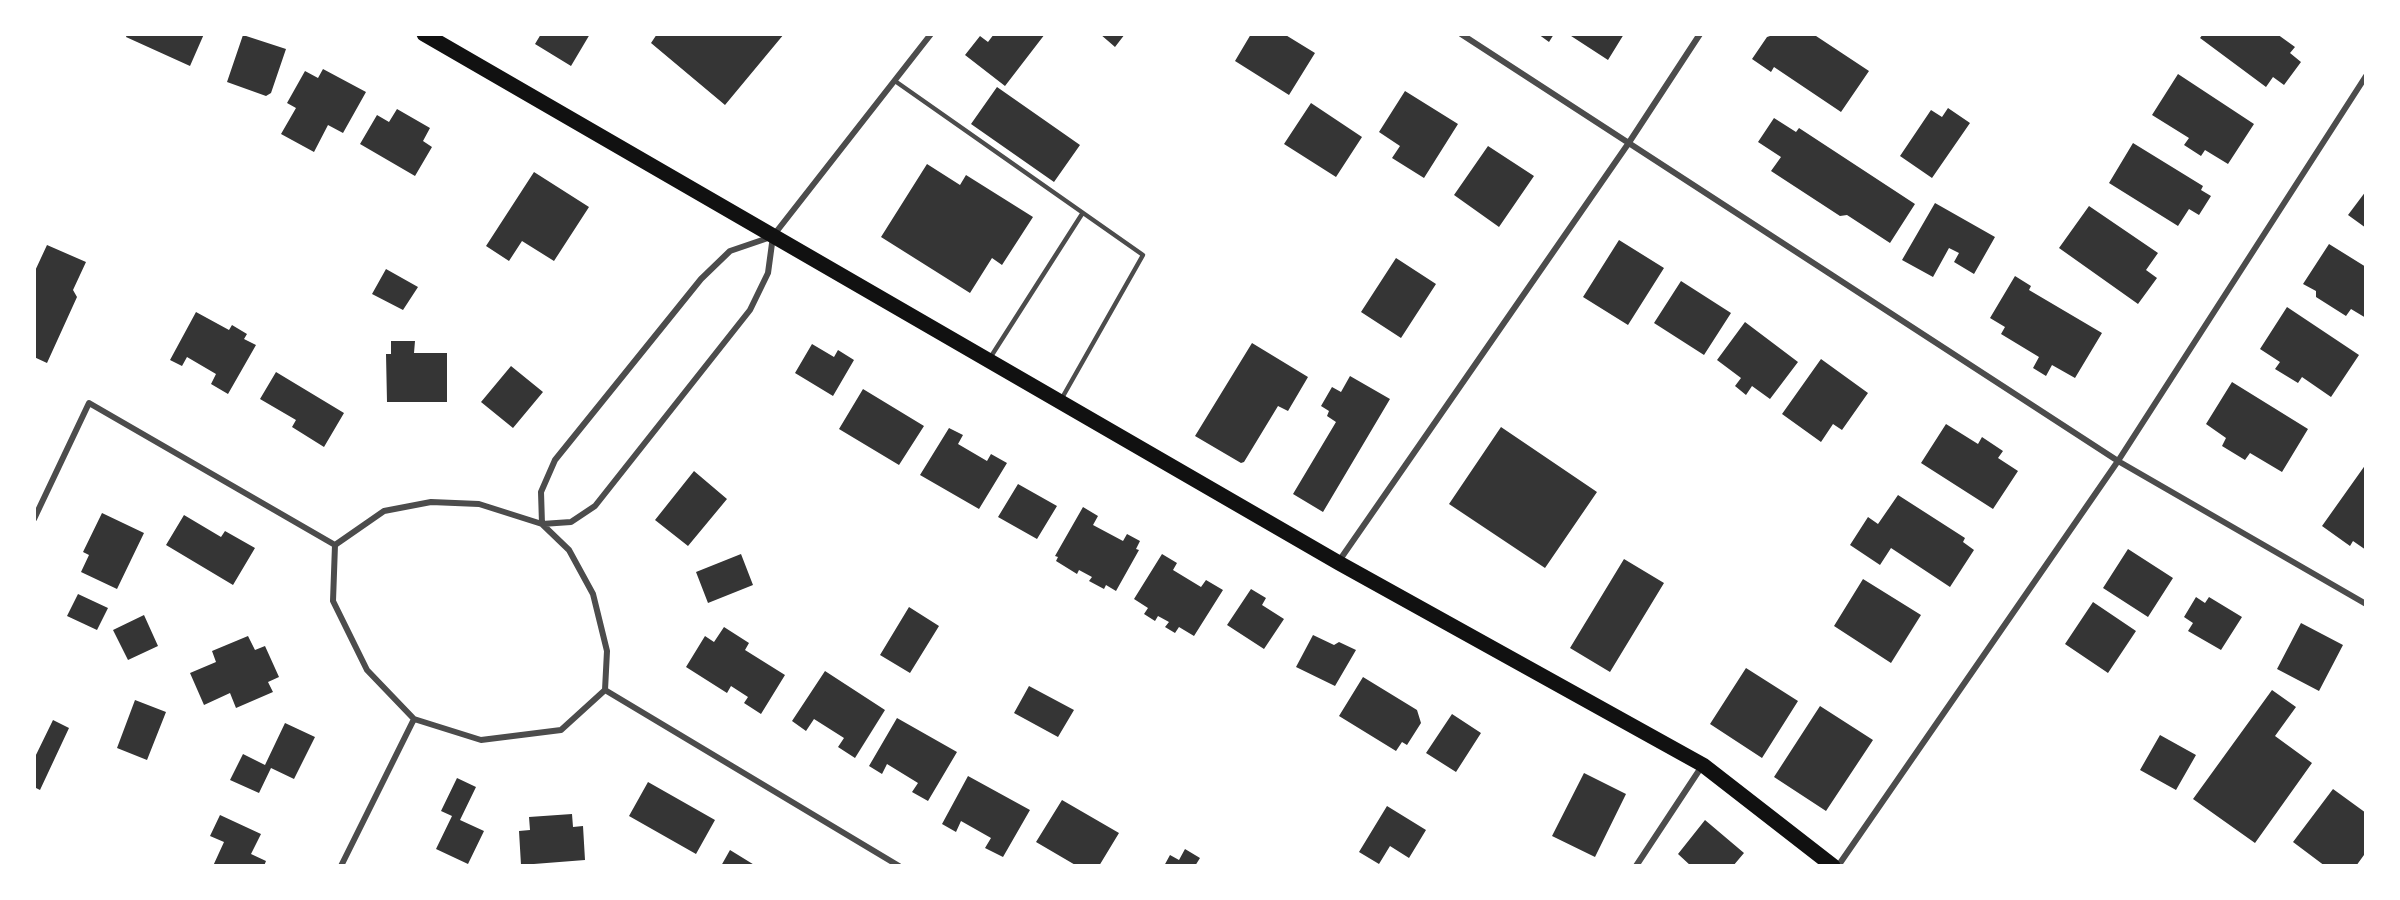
<!DOCTYPE html>
<html>
<head>
<meta charset="utf-8">
<style>
	body { margin:0 }
	#map { position:relative; width:2400px; height:900px; overflow:hidden; background:#fff; font-family:"Fira Sans Condensed",sans-serif }
	canvas { display:block }
	.frame { position:absolute; inset:0; border:36px solid #fff; pointer-events:none }
</style>
</head>
<body>
<div id="map">
<canvas width="2400" height="900"></canvas>
<div class="frame"></div>
</div>
<script>
const g = document.querySelector('canvas').getContext('2d');
g.lineJoin = 'round';
function paint(path, color) { g.fillStyle = color; g.fill(path, 'evenodd'); }
function stroke(path, color, width, dash) { g.strokeStyle = color; g.lineWidth = width; g.lineCap = dash ? 'butt' : 'round'; g.setLineDash(dash || []); g.stroke(path); }
const building = new Path2D(`
	M127 34H204L190 66 126 37Z
	M541 34H590L571 66 535 44Z
	M657 34H784L725 105 651 43Z
	M994 34H1045L1005 86 965 55 980 36 988 42Z
	M1100 34H1125L1115 47Z
	M1251 34H1284L1315 53 1289 95 1235 61Z
	M1538 34H1554L1549 42Z
	M1568 34H1624L1608 60Z
	M1776 34H1813L1869 71 1841 112 1774 67 1771 72 1752 59 1767 37Z
	M2203 34H2277L2295 47 2290 53 2301 62 2284 85 2273 77 2266 87 2200 38Z
	M243 35 286 49 271 93 266 96 227 82Z
	M323 69 366 92 343 133 328 125 314 152 281 134 296 108 287 103 305 71 318 78Z
	M2178 74 2254 124 2228 164 2205 150 2201 156 2184 145 2189 138 2152 115Z
	M997 87 1080 145 1054 182 971 124Z
	M1405 91 1458 124 1424 178 1392 158 1400 146 1379 132Z
	M1311 103 1362 137 1336 177 1284 144Z
	M1948 108 1970 123 1932 178 1900 156 1931 110 1942 117Z
	M397 109 430 128 423 141 432 147 415 176 360 144 377 115 389 122Z
	M1774 118 1796 132 1799 128 1915 204 1890 243 1847 215 1840 216 1771 171 1781 157 1758 142Z
	M2133 143 2203 186 2201 190 2211 196 2199 215 2189 209 2178 226 2109 183Z
	M1488 146 1534 176 1499 227 1454 195Z
	M927 164 960 185 966 175 1033 217 1002 265 992 258 970 293 881 237Z
	M534 172 589 207 554 261 522 241 509 261 486 246Z
	M2366 191V228L2348 215Z
	M1935 203 1995 237 1974 274 1954 262 1959 253 1949 248 1933 277 1902 260Z
	M2089 206 2158 253 2146 270 2157 278 2138 304 2059 248Z
	M1619 240 1664 268 1628 325 1583 297Z
	M2329 244 2366 267V318L2351 309 2346 316 2316 297V291L2303 284Z
	M47 245 86 262 73 290 77 297 47 363 34 357V273Z
	M1396 258 1436 284 1401 338 1361 312Z
	M386 269 418 287 403 310 372 294Z
	M2015 276 2031 286 2029 290 2102 333 2075 378 2052 365 2046 376 2033 368 2039 357 2001 334 2005 327 1990 318Z
	M1681 281 1731 313 1704 355 1654 323Z
	M2287 307 2359 355 2331 397 2302 377 2298 383 2275 369 2280 362 2260 349Z
	M196 312 229 330 232 325 247 334 244 339 256 345 228 394 211 384 216 374 187 357 182 366 170 360Z
	M1745 322 1798 362 1770 399 1752 386 1746 395 1735 386 1741 378 1717 360Z
	M391 341H415L414 353H447V402H387L386 354H391Z
	M1252 343 1308 377 1288 411 1278 406 1244 462 1241 463 1195 436Z
	M812 344 834 357 838 350 854 360 833 396 795 373Z
	M1821 359 1868 393 1842 430 1833 424 1821 442 1782 414Z
	M511 366 543 392 513 428 481 402Z
	M276 372 344 413 324 447 292 427 296 420 260 399Z
	M1350 376 1390 399 1323 512 1293 494 1336 422 1327 416 1329 411 1321 406 1332 387 1341 392Z
	M2232 382 2308 429 2282 472 2250 453 2245 460 2222 446 2226 438 2206 424Z
	M863 389 924 426 899 465 839 429Z
	M1946 424 1978 444 1982 437 2003 451 1998 458 2018 471 1993 509 1921 463Z
	M1501 427 1597 492 1545 568 1449 504Z
	M949 428 963 435 958 444 987 461 991 454 1007 463 979 509 920 475Z
	M2366 464V550L2353 541 2350 546 2322 526Z
	M694 471 727 499 688 546 655 520Z
	M1018 484 1057 506 1037 539 998 517Z
	M1898 495 1965 538 1963 542 1974 550 1950 587 1891 548 1880 565 1850 545 1868 517 1878 524Z
	M1083 507 1098 516 1093 525 1123 541 1127 534 1140 541 1136 549 1139 550 1116 591 1106 585 1104 589 1089 581 1092 577 1079 570 1077 574 1056 561 1058 557 1055 556Z
	M102 513 144 533 117 589 81 572 89 555 83 552Z
	M184 515 221 537 225 531 255 548 233 585 166 545Z
	M2128 549 2173 578 2148 617 2103 588Z
	M741 554 753 585 708 603 696 572Z
	M1162 554 1177 563 1173 570 1201 587 1206 580 1223 590 1194 636 1179 627 1175 633 1165 627 1169 622 1158 616 1155 621 1144 614 1148 608 1134 599Z
	M1624 559 1664 583 1610 672 1570 648Z
	M1863 579 1921 615 1891 663 1834 626Z
	M1251 589 1266 598 1262 605 1284 619 1264 649 1227 625Z
	M78 594 108 608 97 630 67 616Z
	M2196 597 2205 603 2209 597 2242 617 2221 650 2188 631 2193 623 2184 617Z
	M2093 602 2136 631 2108 673 2065 644Z
	M909 607 939 626 910 673 880 655Z
	M144 615 158 646 128 660 113 630Z
	M2301 623 2343 645 2319 691 2277 669Z
	M724 627 749 643 745 650 785 675 761 714 744 703 748 697 731 686 727 693 686 667 705 636 714 642Z
	M1313 635 1334 645 1339 642 1356 650 1335 686 1296 667Z
	M248 636 255 650 265 646 279 677 268 682 273 692 236 708 230 693 204 705 190 673 216 662 212 651Z
	M1746 668 1798 701 1762 758 1710 724Z
	M825 671 885 710 855 758 838 747 844 738 814 719 806 731 792 721Z
	M1363 677 1417 710 1421 723 1407 745 1402 742 1396 751 1339 716Z
	M1029 686 1074 710 1058 737 1014 713Z
	M2272 690 2296 707 2275 736 2312 763 2255 843 2193 799Z
	M135 700 166 712 147 760 117 748Z
	M1820 706 1873 740 1826 811 1774 777Z
	M1452 714 1481 733 1456 772 1426 753Z
	M897 718 957 752 928 801 912 792 918 783 887 764 882 774 869 766Z
	M53 720 69 728 40 790 34 787V759Z
	M285 723 315 737 294 779 271 768 259 793 230 780 243 754 265 765Z
	M2160 735 2196 755 2176 790 2140 770Z
	M1584 773 1626 794 1595 857 1552 836Z
	M968 776 1030 810 1003 857 985 848 991 838 961 821 956 832 942 824Z
	M457 778 476 787 460 820 484 831 468 864 436 849 452 816 441 811Z
	M648 782 715 820 696 854 629 816Z
	M2333 789 2366 813V857L2364 855 2356 866H2325L2293 842Z
	M1062 800 1119 833 1099 866H1077L1036 842Z
	M1387 806 1426 830 1409 858 1390 846 1379 864 1359 852Z
	M572 814 573 827 583 826 585 860 521 865 519 831 530 830 529 817Z
	M220 815 261 834 251 854 266 861 264 866H213L224 842 210 836Z
	M1705 820 1744 853 1733 866H1691L1678 854Z
	M1185 849 1200 858 1195 866H1164L1170 855 1179 860Z
	M730 850 756 866H721Z`);
const service = new Path2D(`
	M895 81 1143 255 1062 398
	M990 358 1082 214`);
const minor = new Path2D(`
	M1461 34 2118 461 2366 604
	M771 237 730 251 701 279 555 460 541 492 542 524 571 522 595 506 750 310 768 273 773 236 931 34
	M431 502 479 504 542 524 569 550 593 594 607 651 605 690 561 730 481 740 414 719 367 670 333 601 335 545 384 511Z
	M34 519 89 403 335 545
	M1339 561 1628 144 1700 34
	M605 690 899 866
	M341 866 414 719
	M1636 866 1702 766
	M1838 866 2118 461 2366 76`);
const primary = new Path2D(`
	M424 34 1339 563 1703 765 1833 866`);
paint(building, '#353535');
stroke(service, '#4c4c4c', 4.5);
stroke(minor, '#4c4c4c', 6);
stroke(primary, '#111', 15);
</script>
</body>
</html>
